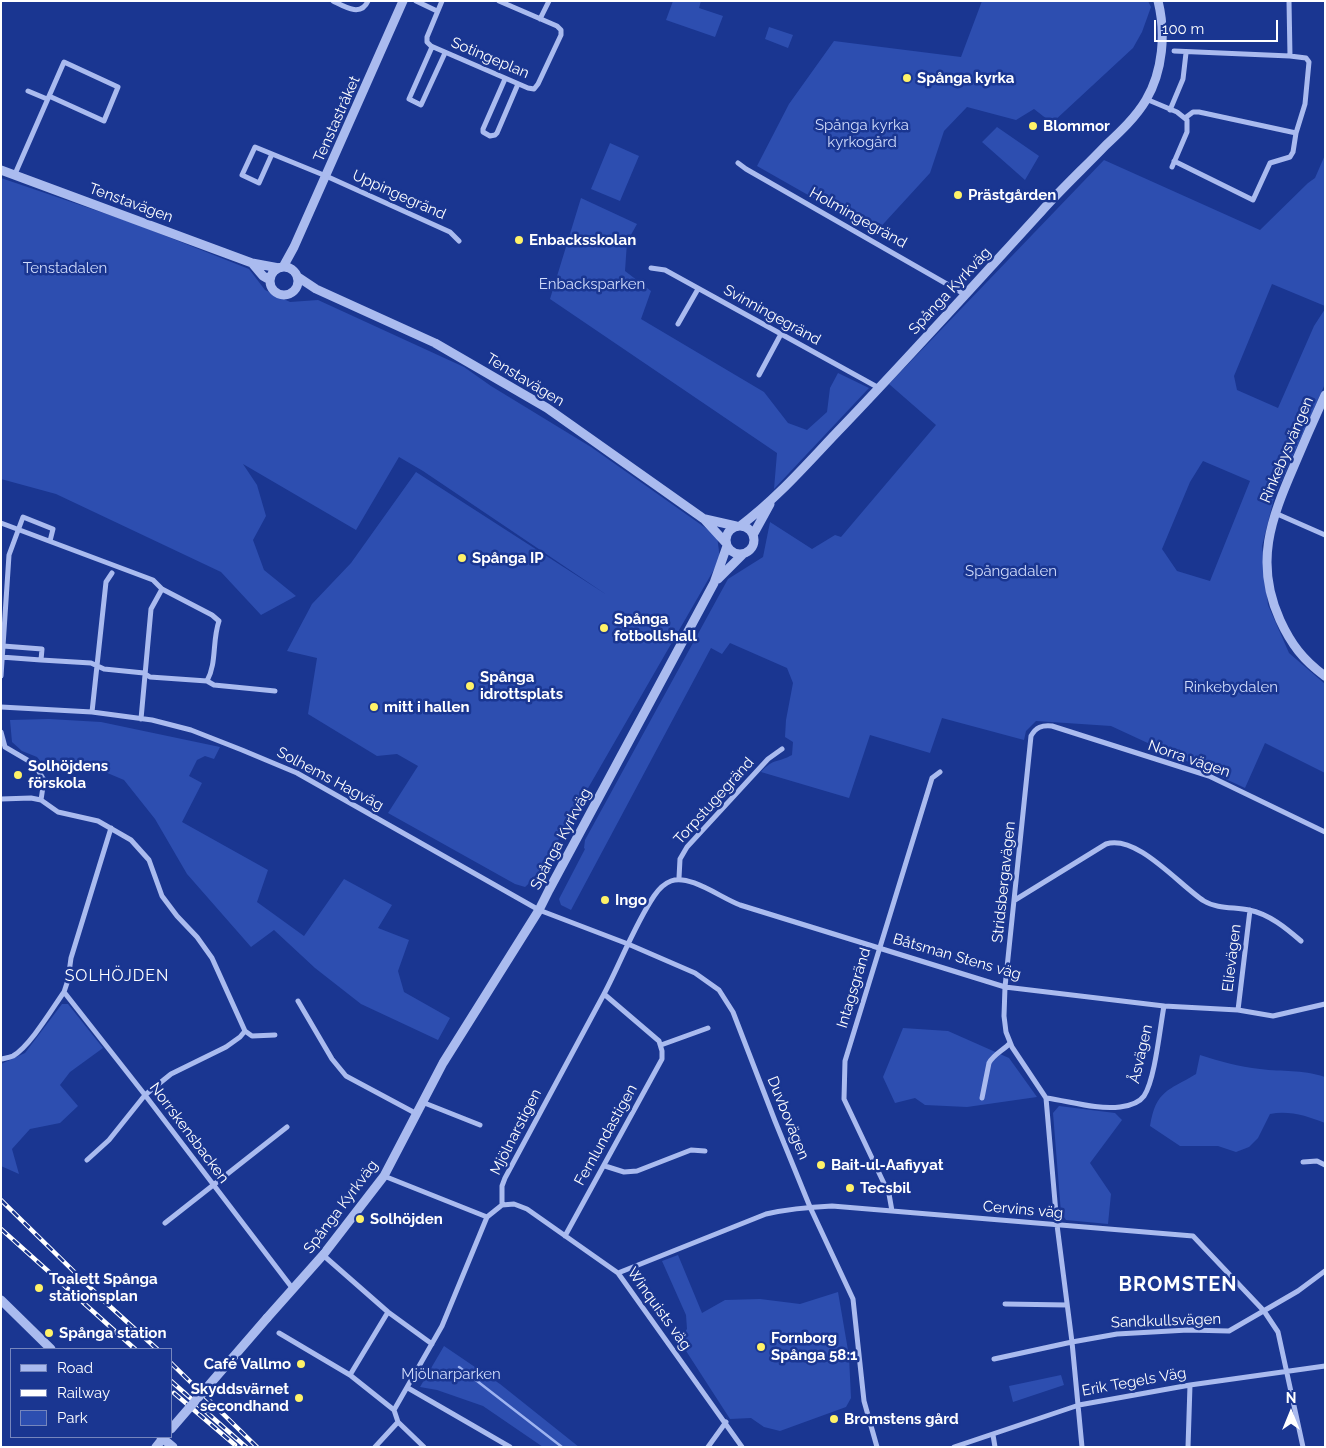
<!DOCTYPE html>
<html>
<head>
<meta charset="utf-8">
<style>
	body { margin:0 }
	#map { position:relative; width:1326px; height:1448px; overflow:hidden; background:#1a3691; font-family:Raleway,sans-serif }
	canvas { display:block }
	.frame { position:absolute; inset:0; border:2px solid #fff; pointer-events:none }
	.legend { position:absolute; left:10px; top:1348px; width:162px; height:90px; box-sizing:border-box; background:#1a3691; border:1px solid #7686bd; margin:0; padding:6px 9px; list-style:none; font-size:15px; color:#fff }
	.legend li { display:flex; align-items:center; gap:10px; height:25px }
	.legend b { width:25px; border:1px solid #7686bd }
	.north { position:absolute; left:1266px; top:1388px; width:50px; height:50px; -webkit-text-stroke:4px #1a3691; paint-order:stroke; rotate:0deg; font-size:14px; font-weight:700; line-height:20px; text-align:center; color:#fff }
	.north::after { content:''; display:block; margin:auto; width:18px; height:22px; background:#fff; clip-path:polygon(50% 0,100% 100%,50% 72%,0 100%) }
	.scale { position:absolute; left:1154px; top:20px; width:124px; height:22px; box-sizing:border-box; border:2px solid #fff; border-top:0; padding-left:6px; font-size:15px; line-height:18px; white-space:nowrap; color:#fff; -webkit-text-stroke:4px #1a3691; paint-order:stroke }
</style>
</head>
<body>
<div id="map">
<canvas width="1326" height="1448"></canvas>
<div class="frame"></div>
<ul class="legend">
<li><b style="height:6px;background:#aabbef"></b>Road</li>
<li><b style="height:6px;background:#fff"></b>Railway</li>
<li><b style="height:14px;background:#2d4eb0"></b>Park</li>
</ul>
<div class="north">N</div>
<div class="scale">100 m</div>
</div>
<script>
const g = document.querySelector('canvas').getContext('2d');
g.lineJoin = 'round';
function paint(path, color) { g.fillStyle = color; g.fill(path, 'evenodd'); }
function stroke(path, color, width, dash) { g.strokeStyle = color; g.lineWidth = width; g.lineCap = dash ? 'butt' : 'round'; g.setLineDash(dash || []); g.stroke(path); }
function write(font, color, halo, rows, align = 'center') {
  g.font = font + ' Raleway,sans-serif'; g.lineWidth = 5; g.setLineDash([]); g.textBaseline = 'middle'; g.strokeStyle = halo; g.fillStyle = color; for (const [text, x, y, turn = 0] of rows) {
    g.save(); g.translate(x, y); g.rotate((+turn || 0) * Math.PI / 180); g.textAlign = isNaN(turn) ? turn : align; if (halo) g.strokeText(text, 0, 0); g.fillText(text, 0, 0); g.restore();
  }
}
const green = new Path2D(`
	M673 1H701L699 8 723 16 715 37 666 20Z
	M982 1H1148L1151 7 1142 32 1133 48 1052 123 1034 109 1016 120 967 107 944 131 930 173 875 233 757 166 789 104 834 41 961 57Z
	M769 27 793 35 788 48 765 39Z
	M997 127 1039 156 1025 180 982 142Z
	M610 143 639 156 620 201 591 189Z
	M1325 155V306L1272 284 1234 376 1237 390 1278 408 1314 326 1325 309V384L1274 498 1262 546 1268 605 1289 653 1325 684V773L1265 743 1245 788 1111 726 1036 721 1026 731 1024 740 942 718 930 753 870 735 849 798 761 772C773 758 778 763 792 755L793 742 785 737 786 720 793 683 787 668 730 643 722 654 711 648 571 910 561 905 559 899 585 849 584 848 585 840 728 579 763 557 770 522 812 549 835 535 841 537 936 425 889 384 1104 160 1260 230 1308 183 1315 178ZM1203 461 1250 481 1210 581 1177 571 1162 549 1190 482Z
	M1 178 133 223 249 269 265 290 290 302 318 300 464 367 491 386 591 447 717 536 720 559 538 875 525 887 515 884 388 813 418 766 397 754 377 756 308 714 317 658 287 651 312 604 351 563 416 472 607 595 423 471 399 457 356 530 243 464 257 485 266 516 253 540 264 570 296 596 261 615 221 572 56 494 1 479Z
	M581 198 637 224 627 242 625 271 651 291 641 319 764 392 788 423 807 430 827 412 830 388 838 373 869 388 774 489 777 453 550 299Z
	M49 719 101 722 220 747 214 759 205 756 197 760 189 776 202 783 182 822 268 870 257 902 304 936 344 879 392 905 378 928 409 940 398 971 404 992 450 1018 438 1040 361 1004 315 968 274 930 251 947 187 874 155 819 124 780 86 764 46 768 37 757 22 751 12 742 10 720Z
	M62 1004H68L103 1048 70 1072 60 1085 78 1106 60 1123 30 1129 12 1149 19 1174 1 1166V1064L25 1053Z
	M903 1028 948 1031 1009 1058 1037 1097 967 1107 925 1105 915 1098 895 1103 883 1077Z
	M1200 1055C1219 1061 1239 1067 1260 1069 1284 1072 1300 1069 1325 1077V1123C1308 1116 1288 1110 1270 1114L1258 1138 1249 1147 1236 1152 1218 1146H1180L1150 1126C1156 1090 1168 1091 1196 1074Z
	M1059 1106 1115 1113 1122 1120 1090 1163 1111 1194 1108 1224 1066 1220 1061 1213 1053 1113Z
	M678 1255 702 1313 725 1300 760 1299 800 1304 838 1292 849 1356 851 1398 846 1407 780 1431 764 1427 751 1418 730 1419 679 1340 687 1329 686 1315 662 1261Z
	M444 1346 500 1384 579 1447H543L483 1406 437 1390 420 1387Z
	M1061 1375 1064 1385 1013 1402 1009 1386Z`);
const stream = new Path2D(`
	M459 1367 562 1447`);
const minor = new Path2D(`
	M333 1C345 7 361 17 368 1
	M416 1 437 11
	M442 1 427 37V42L431 46 528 88 534 89 538 84 561 35V30L557 26 499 1
	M1289 1 1290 56
	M540 19 549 1
	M432 47 409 99 421 105 445 53
	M1174 51 1290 56 1306 58 1309 62 1305 104 1296 133 1293 152 1290 157 1270 163 1253 200 1174 161
	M505 79 483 129V132L490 136 495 135 497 133 518 84
	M28 91 47 99
	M1146 99 1177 112 1187 120V132L1172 167
	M1170 110 1183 79 1186 53
	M1185 118 1193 112H1199L1296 133
	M272 154 259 183 242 175 255 147 326 176 450 232 459 241
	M738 163 746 169 966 295
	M15 174 64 62 118 87 104 121 49 96
	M651 268 665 270 879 388
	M678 324 698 289
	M759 375 781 334
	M1275 513 1325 535
	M1 523 153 580 162 589 212 615 219 621C212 641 217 663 207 681
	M3 646 9 555 23 517 53 529 50 541
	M1 657 41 660
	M1 676 3 646 42 649 41 660 91 663 104 669 144 673 150 677 207 681 214 685 275 691
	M1 707 92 712 152 720 191 730 242 750 297 773 539 910 628 944 695 973 719 990 733 1012 775 1121 810 1207 853 1299 864 1401 877 1447
	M92 712 106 582 112 573
	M141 719 151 609 162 589
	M1 732 5 747 34 764 44 780 41 800
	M1 799 31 798 41 800 58 812 98 821 131 840 149 860 162 896 177 916 197 937 212 958 245 1031 252 1036 275 1035
	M111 828 71 958 68 980 64 992 145 1095 293 1289
	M679 878 680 859 687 847 768 759 782 749
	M1015 900 1106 844C1137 834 1179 885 1204 901 1217 909 1235 907 1249 910 1269 914 1286 928 1301 941
	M298 1001 332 1059 346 1076 417 1114
	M1238 1010 1250 910
	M661 1045 708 1028
	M1 1059C5 1058 9 1058 13 1056 30 1046 52 1009 64 992
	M982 1098 989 1063C994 1054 1004 1050 1010 1043
	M1046 1098C1069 1101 1097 1110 1120 1107 1128 1106 1139 1103 1144 1096 1155 1080 1160 1027 1164 1006
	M422 1102 480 1125
	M87 1160 109 1140 145 1095 171 1074 226 1047 240 1037 245 1031
	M1303 1162 1317 1161 1325 1165
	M605 1166 624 1172 637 1171 691 1150 705 1151
	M384 1176 487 1217
	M502 1205 514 1204 527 1209 618 1273 742 1447
	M892 1211 889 1194 844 1099 845 1061 932 778 940 772
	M165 1223 287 1127
	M565 1236 662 1059V1051L659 1041 604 994
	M323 1255 388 1312 432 1344
	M618 1273 766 1214C788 1209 810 1207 832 1206L1193 1236 1264 1311 1278 1332 1303 1447
	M1005 1304 1067 1305
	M279 1333 350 1375 394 1410 398 1422 424 1447
	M994 1359 1072 1342 1117 1334 1188 1330 1229 1331 1298 1291 1325 1271
	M350 1375 388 1312
	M408 1388 510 1447
	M394 1410 442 1326 487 1217 502 1205V1186L505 1178C538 1117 571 1055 604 994 621 962 634 926 654 896 658 890 663 884 671 881 690 874 721 898 740 905L1005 987 1164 1006 1238 1010 1273 1016 1325 1004
	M993 1435 995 1447
	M375 1447 398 1422
	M708 1447 726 1422
	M954 1447 1079 1405 1190 1385 1325 1366
	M1082 1447 1072 1342 1057 1225 1046 1098 1012 1047 1006 1032 1004 1016 1005 987 1031 736C1036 727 1042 725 1052 726L1209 776 1325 832
	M1188 1447 1190 1385`);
const tertiary = new Path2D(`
	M1 170 252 263 279 268
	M252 263 263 276 270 280
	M283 267 294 247 403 1
	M270 281a14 14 0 1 1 28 0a14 14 0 1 1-28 0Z
	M298 277 316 289 435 343 547 408 704 519 726 543
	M1325 395C1314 419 1304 442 1294 466 1271 519 1254 563 1280 620 1291 644 1303 660 1325 676
	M705 519 736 526
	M726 540a14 14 0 1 1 28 0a14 14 0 1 1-28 0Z
	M740 526C778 498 810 460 843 426 910 356 975 284 1040 213 1061 189 1084 168 1106 145 1120 132 1136 117 1146 100 1163 71 1166 33 1158 1
	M753 535 770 504
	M718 579 743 554
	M1 1300 51 1349
	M267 1318 323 1255 384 1176 443 1063 539 910 549 890 714 583 727 546
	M161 1437 173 1447`);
const rail = new Path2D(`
	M1 1200 104 1301 157 1349
	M1 1229 135 1349
	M171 1363 257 1447
	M171 1381 246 1447
	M174 1393 235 1445`);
const tertiaryBridge = new Path2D(`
	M171 1429 267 1318
	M156 1447 164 1437`);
const markers = [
	[907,78,5,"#fff268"],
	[1033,126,5,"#fff268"],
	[958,195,5,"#fff268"],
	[519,240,5,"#fff268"],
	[462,558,5,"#fff268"],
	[604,628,5,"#fff268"],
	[470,686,5,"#fff268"],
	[374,707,5,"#fff268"],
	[18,775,5,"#fff268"],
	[605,900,5,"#fff268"],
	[821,1165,5,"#fff268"],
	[850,1188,5,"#fff268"],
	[360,1219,5,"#fff268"],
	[39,1288,5,"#fff268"],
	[49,1333,5,"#fff268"],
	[761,1347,5,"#fff268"],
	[301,1364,5,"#fff268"],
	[299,1398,5,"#fff268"],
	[834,1419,5,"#fff268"]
];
const streetNames = [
	["Sotingeplan",490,58,23],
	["Tenstastråket",337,119,-66],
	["Uppingegränd",399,195,24],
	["Tenstavägen",131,203,20],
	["Holmingegränd",858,218,29],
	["Spånga Kyrkväg",950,291,-47],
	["Svinningegränd",772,315,29],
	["Tenstavägen",525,380,31],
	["Rinkebysvängen",1287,450,-67],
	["Norra vägen",1189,759,19],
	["Solhems Hagväg",330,779,28],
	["Torpstugegränd",714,801,-48],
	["Spånga Kyrkväg",561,839,-62],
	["Stridsbergavägen",1004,882,-84],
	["Båtsman Stens väg",957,957,16],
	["Elievägen",1232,958,-83],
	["Intagsgränd",854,988,-73],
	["Åsvägen",1141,1054,-77],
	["Duvbovägen",788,1118,68],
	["Mjölnarstigen",516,1132,-63],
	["Norrskensbacken",189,1133,53],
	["Fernlundastigen",606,1135,-61],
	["Spånga Kyrkväg",341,1207,-53],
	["Cervins väg",1023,1210,5],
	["Winquists väg",659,1309,54],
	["Sandkullsvägen",1166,1321,-2],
	["Erik Tegels Väg",1134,1382,-10]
];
const poiNames = [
	["Spånga kyrka",917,78],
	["Blommor",1043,126],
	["Prästgården",968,195],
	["Enbacksskolan",529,240],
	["Spånga IP",472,558],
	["Spånga",614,619],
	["fotbollshall",614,636],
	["Spånga",480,677],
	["idrottsplats",480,694],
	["mitt i hallen",384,707],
	["Solhöjdens",28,766],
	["förskola",28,783],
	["Ingo",615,900],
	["Bait-ul-Aafiyyat",831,1165],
	["Tecsbil",860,1188],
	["Solhöjden",370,1219],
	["Toalett Spånga",49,1279],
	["stationsplan",49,1296],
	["Spånga station",59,1333],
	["Fornborg",771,1338],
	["Spånga 58:1",771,1355],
	["Café Vallmo",291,1364,"right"],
	["Skyddsvärnet",289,1389,"right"],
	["secondhand",289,1406,"right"],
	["Bromstens gård",844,1419]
];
const parkNames = [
	["Spånga kyrka",862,125],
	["kyrkogård",862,142],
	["Tenstadalen",65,268],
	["Enbacksparken",592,284],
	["Spångadalen",1011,571],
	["Rinkebydalen",1231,687],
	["Mjölnarparken",451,1374]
];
const neighbourhoodNames = [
	["SOLHÖJDEN",117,976]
];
const districtNames = [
	["BROMSTEN",1178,1285]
];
paint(green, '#2d4eb0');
stroke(stream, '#9db3f1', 2.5);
stroke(minor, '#aabbef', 5);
stroke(tertiary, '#aabbef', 9);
stroke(rail, '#fff', 4.5);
stroke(rail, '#1a3691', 2.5, [8]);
stroke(tertiaryBridge, '#aabbef', 9);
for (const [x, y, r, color] of markers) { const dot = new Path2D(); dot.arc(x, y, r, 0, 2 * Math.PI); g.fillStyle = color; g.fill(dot); stroke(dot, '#1a3691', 2); }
write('15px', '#fff', '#1a3691', streetNames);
write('bold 15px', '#fff', '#1a3691', poiNames, 'left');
write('15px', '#d0dbfb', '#1a3691', parkNames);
g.letterSpacing = '1px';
write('16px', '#fff', '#1a3691', neighbourhoodNames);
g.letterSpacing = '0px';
g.letterSpacing = '1px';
write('bold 20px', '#fff', '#1a3691', districtNames);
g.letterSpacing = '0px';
</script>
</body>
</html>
